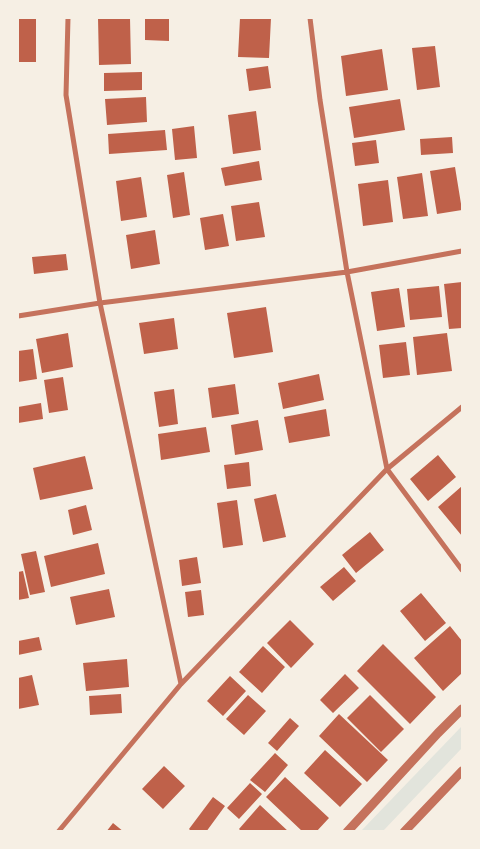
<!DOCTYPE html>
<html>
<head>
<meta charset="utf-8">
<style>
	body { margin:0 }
	#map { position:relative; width:480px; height:849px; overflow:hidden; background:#f6efe4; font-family:Arial,sans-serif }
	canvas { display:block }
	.frame { position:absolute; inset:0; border:19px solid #f6efe4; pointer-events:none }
</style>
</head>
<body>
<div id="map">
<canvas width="480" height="849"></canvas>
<div class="frame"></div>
</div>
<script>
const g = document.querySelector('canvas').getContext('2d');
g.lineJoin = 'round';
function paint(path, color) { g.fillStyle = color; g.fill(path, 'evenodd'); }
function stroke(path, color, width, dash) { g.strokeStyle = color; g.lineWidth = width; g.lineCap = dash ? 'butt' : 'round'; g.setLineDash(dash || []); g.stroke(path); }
const green = new Path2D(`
	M462 726V748L383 831H361Z`);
const building = new Path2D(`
	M18 18H36V62H18Z
	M98 18H130L131 64 99 65Z
	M145 18H169V41L145 40Z
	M240 18H271L269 58 238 57Z
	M435 46 440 87 417 90 412 48Z
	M382 49 388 90 346 96 341 56Z
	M268 66 271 88 249 91 246 69Z
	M142 72V90L104 91V73Z
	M146 97 147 122 107 125 105 99Z
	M400 99 405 130 354 138 349 107Z
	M256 111 261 150 233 154 228 115Z
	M194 126 197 158 175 160 172 129Z
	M165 130 167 150 109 154 108 134Z
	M452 137 453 153 421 155 420 139Z
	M376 140 379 163 355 166 352 143Z
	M259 161 262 180 225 186 221 168Z
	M455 167 462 210 437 214 430 171Z
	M184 172 190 215 173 218 167 175Z
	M422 173 428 216 403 219 397 177Z
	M141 177 147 217 121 221 116 181Z
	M388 180 393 222 363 226 358 184Z
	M259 202 265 237 236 241 231 206Z
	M223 214 229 246 205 250 200 218Z
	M155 230 160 264 131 269 126 235Z
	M66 254 68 270 34 274 32 257Z
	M462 282V328L449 329 444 284Z
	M439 286 442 317 410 320 407 289Z
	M399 288 405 327 377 331 371 292Z
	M266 307 273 352 234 358 227 313Z
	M174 318 178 349 144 354 139 323Z
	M68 333 73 367 42 373 36 339Z
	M447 333 452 371 417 375 413 337Z
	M406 342 410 375 383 378 379 345Z
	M33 349 37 379 18 382V351Z
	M319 374 324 400 283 409 278 383Z
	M63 377 68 410 49 413 44 380Z
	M235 384 239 414 212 418 208 388Z
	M174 389 178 424 159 427 154 392Z
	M41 403 43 419 18 423V407Z
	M326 409 330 436 289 443 284 417Z
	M258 420 263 450 235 455 231 425Z
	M206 427 210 452 161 460 158 434Z
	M438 455 456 477 428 501 410 479Z
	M85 456 93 489 40 500 33 468Z
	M249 462 251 486 227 489 224 465Z
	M462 486V536L438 507Z
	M276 494 286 537 263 542 254 499Z
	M237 500 243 545 223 548 217 503Z
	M86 505 92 530 73 535 68 510Z
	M370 532 384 550 356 573 342 555Z
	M98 543 105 574 51 587 44 556Z
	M36 551 45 592 30 595 21 554Z
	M197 557 201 583 182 586 179 560Z
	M344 567 356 581 333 601 320 587Z
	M23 571 29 598 18 600V572Z
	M109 589 115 617 76 625 70 597Z
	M201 590 204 615 188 617 185 592Z
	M421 593 446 623 425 641 400 611Z
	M290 620 314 644 291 668 267 643Z
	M450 626 462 641V673L443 691 414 658Z
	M39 637 42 650 18 655V641Z
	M383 644 436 697 410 724 357 671Z
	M263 646 285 667 262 693 239 672Z
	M127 659 129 687 86 691 83 663Z
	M345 674 359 688 333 713 320 700Z
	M32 675 39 705 18 709V678Z
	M230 676 246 691 223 716 207 701Z
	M121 694 122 713 90 715 89 696Z
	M248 695 266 711 244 735 226 719Z
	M370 695 404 729 381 752 347 718Z
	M339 714 388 760 367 782 319 736Z
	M290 718 299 726 277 751 268 743Z
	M325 750 362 784 340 807 304 773Z
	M275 753 288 765 265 792 250 780Z
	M164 766 185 786 163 809 142 789Z
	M285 777 329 818 316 832H303L266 797Z
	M250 783 262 794 239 819 227 808Z
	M213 797 225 806 206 832H192L189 829Z
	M260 805 289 832H242L239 829Z
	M113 823 124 832H106Z`);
const minor = new Path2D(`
	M68 18 66 95 100 303 181 684
	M310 18 320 100 347 272 387 469 462 570
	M18 316 100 303 347 272 462 251
	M58 832 181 684 387 469 462 407`);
const tertiary = new Path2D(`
	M347 832 438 733 462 709
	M404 832 462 771`);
paint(green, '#e2e4dc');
paint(building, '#bf614a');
stroke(minor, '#c5725c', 5);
stroke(tertiary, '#c5725c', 9);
</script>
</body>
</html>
